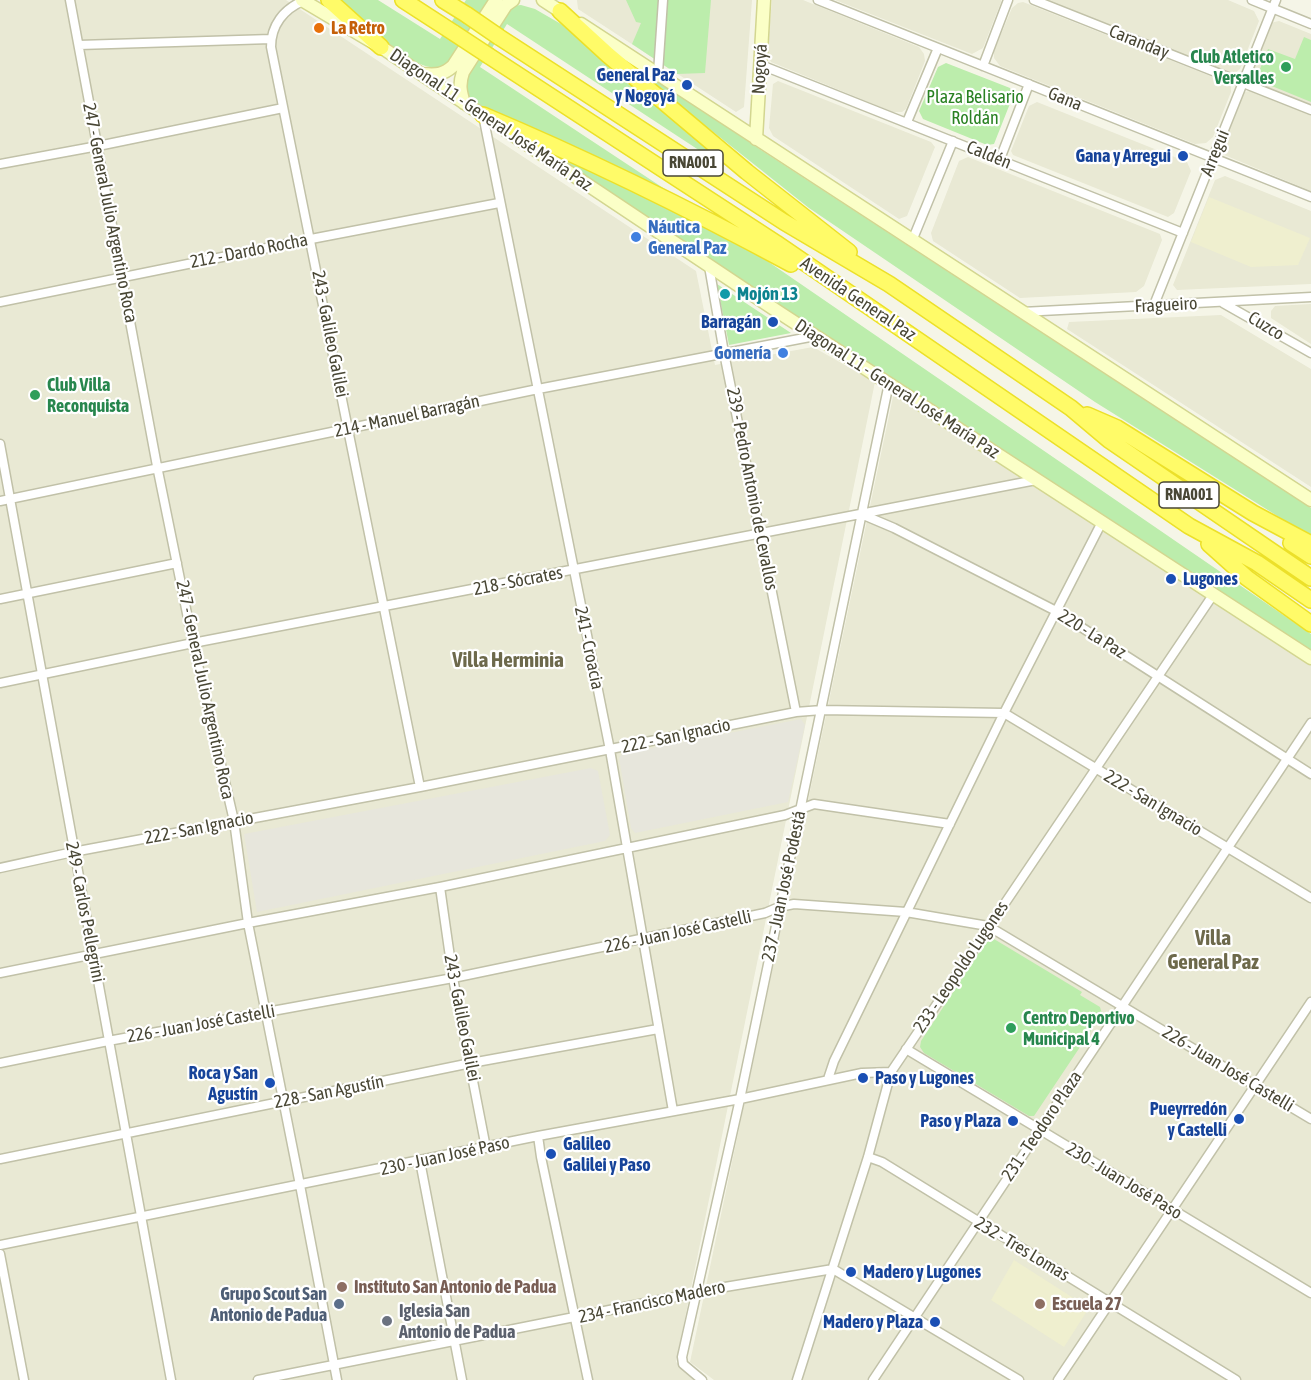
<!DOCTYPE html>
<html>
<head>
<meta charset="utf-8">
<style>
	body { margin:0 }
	canvas { display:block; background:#f5f5e7 }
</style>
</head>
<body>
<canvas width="1311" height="1380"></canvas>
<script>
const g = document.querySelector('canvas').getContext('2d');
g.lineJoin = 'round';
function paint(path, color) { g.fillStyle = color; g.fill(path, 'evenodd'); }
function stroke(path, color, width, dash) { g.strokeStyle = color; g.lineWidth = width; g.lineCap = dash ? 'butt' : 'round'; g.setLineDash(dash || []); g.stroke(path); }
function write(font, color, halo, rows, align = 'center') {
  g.font = font + ' "Asap Condensed",sans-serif'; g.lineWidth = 4.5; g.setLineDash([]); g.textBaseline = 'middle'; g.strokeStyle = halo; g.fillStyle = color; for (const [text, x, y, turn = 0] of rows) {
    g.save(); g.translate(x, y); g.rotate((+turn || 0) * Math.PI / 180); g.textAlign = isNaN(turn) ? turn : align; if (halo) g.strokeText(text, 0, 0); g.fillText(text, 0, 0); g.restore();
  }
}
const residential = new Path2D(`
	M0 0H286L696 271 715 365 813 347 875 382 676 1362 699 1380H0Z
	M577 0H752L744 107 736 112 578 9Z
	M772 0H803L919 47 924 54 925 61 906 109 902 112H893L771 62 767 54Z
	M835 0H1001V2L983 48 972 54Z
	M1046 0H1228L1254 11 1259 21 1240 69 1233 74Z
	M1023 2 1228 83 1231 87V92L1213 137 1206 143 1195 144 1000 66 994 58V51L1012 8 1018 3Z
	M1279 21 1311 34V106L1255 83 1251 79 1250 76 1270 23Z
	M778 81 931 142 935 147 907 216 899 219 773 136 769 128 773 84Z
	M1250 91 1311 115V191L1222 154 1220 149 1244 92Z
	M1037 102 1187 162 1191 171 1174 213 1168 217 1013 155 1011 151 1029 106Z
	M968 157 1160 234 1162 240 1144 286 1136 292 1020 298 933 241 931 233 959 161Z
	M1225 176 1311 211V284L1177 290 1173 285 1215 180Z
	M1311 304V344L1271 318V311L1275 306Z
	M1221 315 1311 369V487L1067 329 1069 322Z
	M894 392 1311 665V1380H714L690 1362Z`);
const industrial = new Path2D(`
	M801 719 805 725 788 802 635 833 631 828 619 758 622 754Z
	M591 768 598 771 610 835 605 841 257 912 244 834Z`);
const education = new Path2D(`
	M1209 197 1310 238 1298 265 1251 267 1191 242Z
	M1014 1260 1089 1308 1064 1347 991 1300Z`);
const green = new Path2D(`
	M333 0H378L440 39 466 0H489L445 67C417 77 355 18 333 0Z
	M626 0H711L705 73 677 74 632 44 641 23 636 22Z
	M521 5 535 9 561 24 726 162 723 166 507 24 480 67 695 209 485 112 466 96 463 82 511 6Z
	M1304 37 1311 40V102L1262 82 1258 74 1268 49 1295 59Z
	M620 55 761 150 1311 508V537L1095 402 809 208 619 57Z
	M946 63 1010 88 1013 96 994 144 987 145 923 119 919 111 938 67Z
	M511 131 707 224 757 254 1311 634V654Z
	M717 284 791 333 729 345Z
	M994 939 1082 992 1080 995 1100 1007 1102 1014 1034 1116H1029L924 1053 920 1047 921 1041 986 942Z`);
const street = new Path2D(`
	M70 0 157 466 193 643 234 821 248 923 300 1185 337 1380
	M818 0 1311 197
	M1034 0 1311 110
	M1252 0 1311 24
	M303 1C284 9 271 25 271 47L420 787
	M79 45 271 39
	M761 65 1183 233
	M983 66 1008 0
	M658 73 663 0
	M483 115 610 750 673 1111
	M907 122 938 48
	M1000 159 1029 84
	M0 164 98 146 283 108
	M912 241 953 141
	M709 266 724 353 796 712
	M0 302 311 239 499 203
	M1223 303 1311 353
	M1154 305 1276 0
	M1022 312 1311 297
	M0 444 171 1380
	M0 501 538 389 815 336
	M861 514 894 528 1056 611 1311 774
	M0 599 177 563
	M0 683 193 643 1036 480
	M0 868 73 852 420 787 796 712 822 710 1004 713 1311 898
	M440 887 453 978 486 1148
	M0 973 248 923 440 887 785 815 814 804 950 824
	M906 1049 1311 1293
	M0 1063 108 1041 453 978 765 913 779 907 794 904 906 912 988 926 1311 1119
	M828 1079 834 1061 1004 713 1102 522
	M538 1136 541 1157 588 1380
	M868 1157 882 1162 1236 1380
	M0 1159 471 1063 658 1029
	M420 1161 462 1380
	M0 1245 538 1136 740 1099 862 1073 891 1072
	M0 1254 24 1380
	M258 1380 725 1287 833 1269 1019 1380
	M702 1380 683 1364 682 1357 740 1099 889 383
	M797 1380 868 1157 891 1072 1213 595
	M873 1380 1311 723
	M1058 1380 1311 1002`);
const secondary = new Path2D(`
	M302 0 381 47 490 120
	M543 0 566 15
	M581 24 1311 500
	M423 74C436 75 443 75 453 66L496 0
	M464 103C460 91 459 84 463 72L506 5 513 0
	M504 129 780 313 1311 658
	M756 139 764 0`);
const highway = new Path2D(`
	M329 0 381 47
	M403 0 454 33
	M443 0 467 15
	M560 11 608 55 747 172 849 252
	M499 37 784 222 889 284 1071 408 1109 440 1311 578
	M489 56 776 243 1189 526 1257 563 1311 600
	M483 115C588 159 691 210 791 264
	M1087 415 1117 428 1253 513 1311 544
	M1291 543 1311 556
	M1209 544 1247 578 1311 624`);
const highwayBridge = new Path2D(`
	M467 15 499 37
	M454 33 489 56`);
const markers = [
	[319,28,6,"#e8710a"],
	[1286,67,6,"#2e9e5b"],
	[687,85,6,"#1a4fb4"],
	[1183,156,6,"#1a4fb4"],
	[636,237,6,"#3f7fe0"],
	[725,294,6,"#0f9aa8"],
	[773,322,6,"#1a4fb4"],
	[783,353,6,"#3f7fe0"],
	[35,395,6,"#2e9e5b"],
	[1171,579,6,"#1a4fb4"],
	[1011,1028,6,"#2e9e5b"],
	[863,1078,6,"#1a4fb4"],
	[270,1083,6,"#1a4fb4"],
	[1239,1119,6,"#1a4fb4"],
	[1013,1121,6,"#1a4fb4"],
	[551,1154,6,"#1a4fb4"],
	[851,1272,6,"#1a4fb4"],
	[342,1287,6,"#8d6e63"],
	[339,1304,6,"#5c6f8a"],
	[1040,1304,6,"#8d6e63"],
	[387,1321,6,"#6b7280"],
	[935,1322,6,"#1a4fb4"]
];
const shields = [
	[693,163,60],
	[1189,495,60]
];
const shieldNames = [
	["RNA001",693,163],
	["RNA001",1189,495]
];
const foodNames = [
	["La Retro",331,28]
];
const streetNames = [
	["Caranday",1139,42,22],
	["Nogoyá",760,69,-87],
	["Gana",1065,99,22],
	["Diagonal 11 - General José María Paz",491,120,34],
	["Arregui",1215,153,-68],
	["Caldén",989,155,22],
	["247 - General Julio Argentino Roca",110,213,79],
	["212 - Dardo Rocha",249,251,-11],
	["Avenida General Paz",858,299,34],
	["Fragueiro",1166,305,-3],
	["Cuzco",1266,326,31],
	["243 - Galileo Galilei",330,334,79],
	["Diagonal 11 - General José María Paz",897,389,33],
	["214 - Manuel Barragán",407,416,-12],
	["239 - Pedro Antonio de Cevallos",752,489,79],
	["218 - Sócrates",518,581,-11],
	["220 - La Paz",1092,634,32],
	["241 - Croacia",589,648,78],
	["247 - General Julio Argentino Roca",205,690,78],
	["222 - San Ignacio",676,736,-12],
	["222 - San Ignacio",1153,803,31],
	["222 - San Ignacio",199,828,-11],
	["237 - Juan José Podestá",784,886,-78],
	["249 - Carlos Pellegrini",85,912,79],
	["226 - Juan José Castelli",678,932,-12],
	["233 - Leopoldo Lugones",961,967,-56],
	["243 - Galileo Galilei",462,1018,79],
	["226 - Juan José Castelli",201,1024,-10],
	["226 - Juan José Castelli",1228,1069,31],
	["228 - San Agustín",329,1092,-11],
	["231 - Teodoro Plaza",1042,1126,-56],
	["230 - Juan José Paso",445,1156,-12],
	["230 - Juan José Paso",1124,1181,31],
	["232 - Tres Lomas",1022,1249,31],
	["234 - Francisco Madero",652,1302,-12]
];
const leisureNames = [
	["Club Atletico",1274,57,"right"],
	["Versalles",1274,78,"right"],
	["Club Villa",47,385],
	["Reconquista",47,406],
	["Centro Deportivo",1023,1018],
	["Municipal 4",1023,1039]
];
const transitNames = [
	["General Paz",675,75],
	["y Nogoyá",675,96],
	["Gana y Arregui",1171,156],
	["Barragán",761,322],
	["Lugones",1183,579,"left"],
	["Roca y San",258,1073],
	["Agustín",258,1094],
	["Paso y Lugones",875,1078,"left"],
	["Pueyrredón",1227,1109],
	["y Castelli",1227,1130],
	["Paso y Plaza",1001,1121],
	["Galileo",563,1144,"left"],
	["Galilei y Paso",563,1165,"left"],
	["Madero y Lugones",863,1272,"left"],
	["Madero y Plaza",923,1322]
];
const parkNames = [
	["Plaza Belisario",975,97],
	["Roldán",975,118]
];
const shopNames = [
	["Náutica",648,227],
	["General Paz",648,248],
	["Gomería",771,353,"right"]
];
const cultureNames = [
	["Mojón 13",737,294]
];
const educationNames = [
	["Instituto San Antonio de Padua",354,1287],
	["Escuela 27",1052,1304]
];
const serviceNames = [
	["Grupo Scout San",327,1294],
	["Antonio de Padua",327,1315]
];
const worshipNames = [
	["Iglesia San",399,1311],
	["Antonio de Padua",399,1332]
];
const quarterNames = [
	["Villa Herminia",508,660],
	["Villa",1213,938],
	["General Paz",1213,962]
];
paint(residential, '#e9e9d4');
paint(industrial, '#e7e6dc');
paint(education, '#efefcf');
paint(green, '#bcedac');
stroke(street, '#c1c1a8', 11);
stroke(secondary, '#d3d690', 15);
stroke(highway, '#ece029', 18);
stroke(street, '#fff', 8);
stroke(secondary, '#fbffc7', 12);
stroke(highway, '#fffb68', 15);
stroke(highwayBridge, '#ece029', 18, []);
stroke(highwayBridge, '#fffb68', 15);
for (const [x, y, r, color] of markers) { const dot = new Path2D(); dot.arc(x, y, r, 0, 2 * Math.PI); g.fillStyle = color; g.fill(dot); stroke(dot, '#fff', 2); }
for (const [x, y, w] of shields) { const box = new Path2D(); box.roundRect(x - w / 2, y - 13, w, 26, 4.5); g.fillStyle = '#fff'; g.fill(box); stroke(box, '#494735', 1.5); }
write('bold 16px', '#494735', null, shieldNames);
write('bold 18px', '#c56008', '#fff', foodNames, 'left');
write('18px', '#494735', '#fff', streetNames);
write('bold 18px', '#27864d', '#fff', leisureNames, 'left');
write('bold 18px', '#164399', '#fff', transitNames, 'right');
write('18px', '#298122', '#fff', parkNames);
write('bold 18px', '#366cbe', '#fff', shopNames, 'left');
write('bold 18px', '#0d838f', '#fff', cultureNames, 'left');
write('bold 18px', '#785e54', '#fff', educationNames, 'left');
write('bold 18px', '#4e5e75', '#fff', serviceNames, 'right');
write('bold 18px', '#5b616d', '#fff', worshipNames, 'left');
write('bold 21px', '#6d694b', '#fff', quarterNames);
</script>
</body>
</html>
